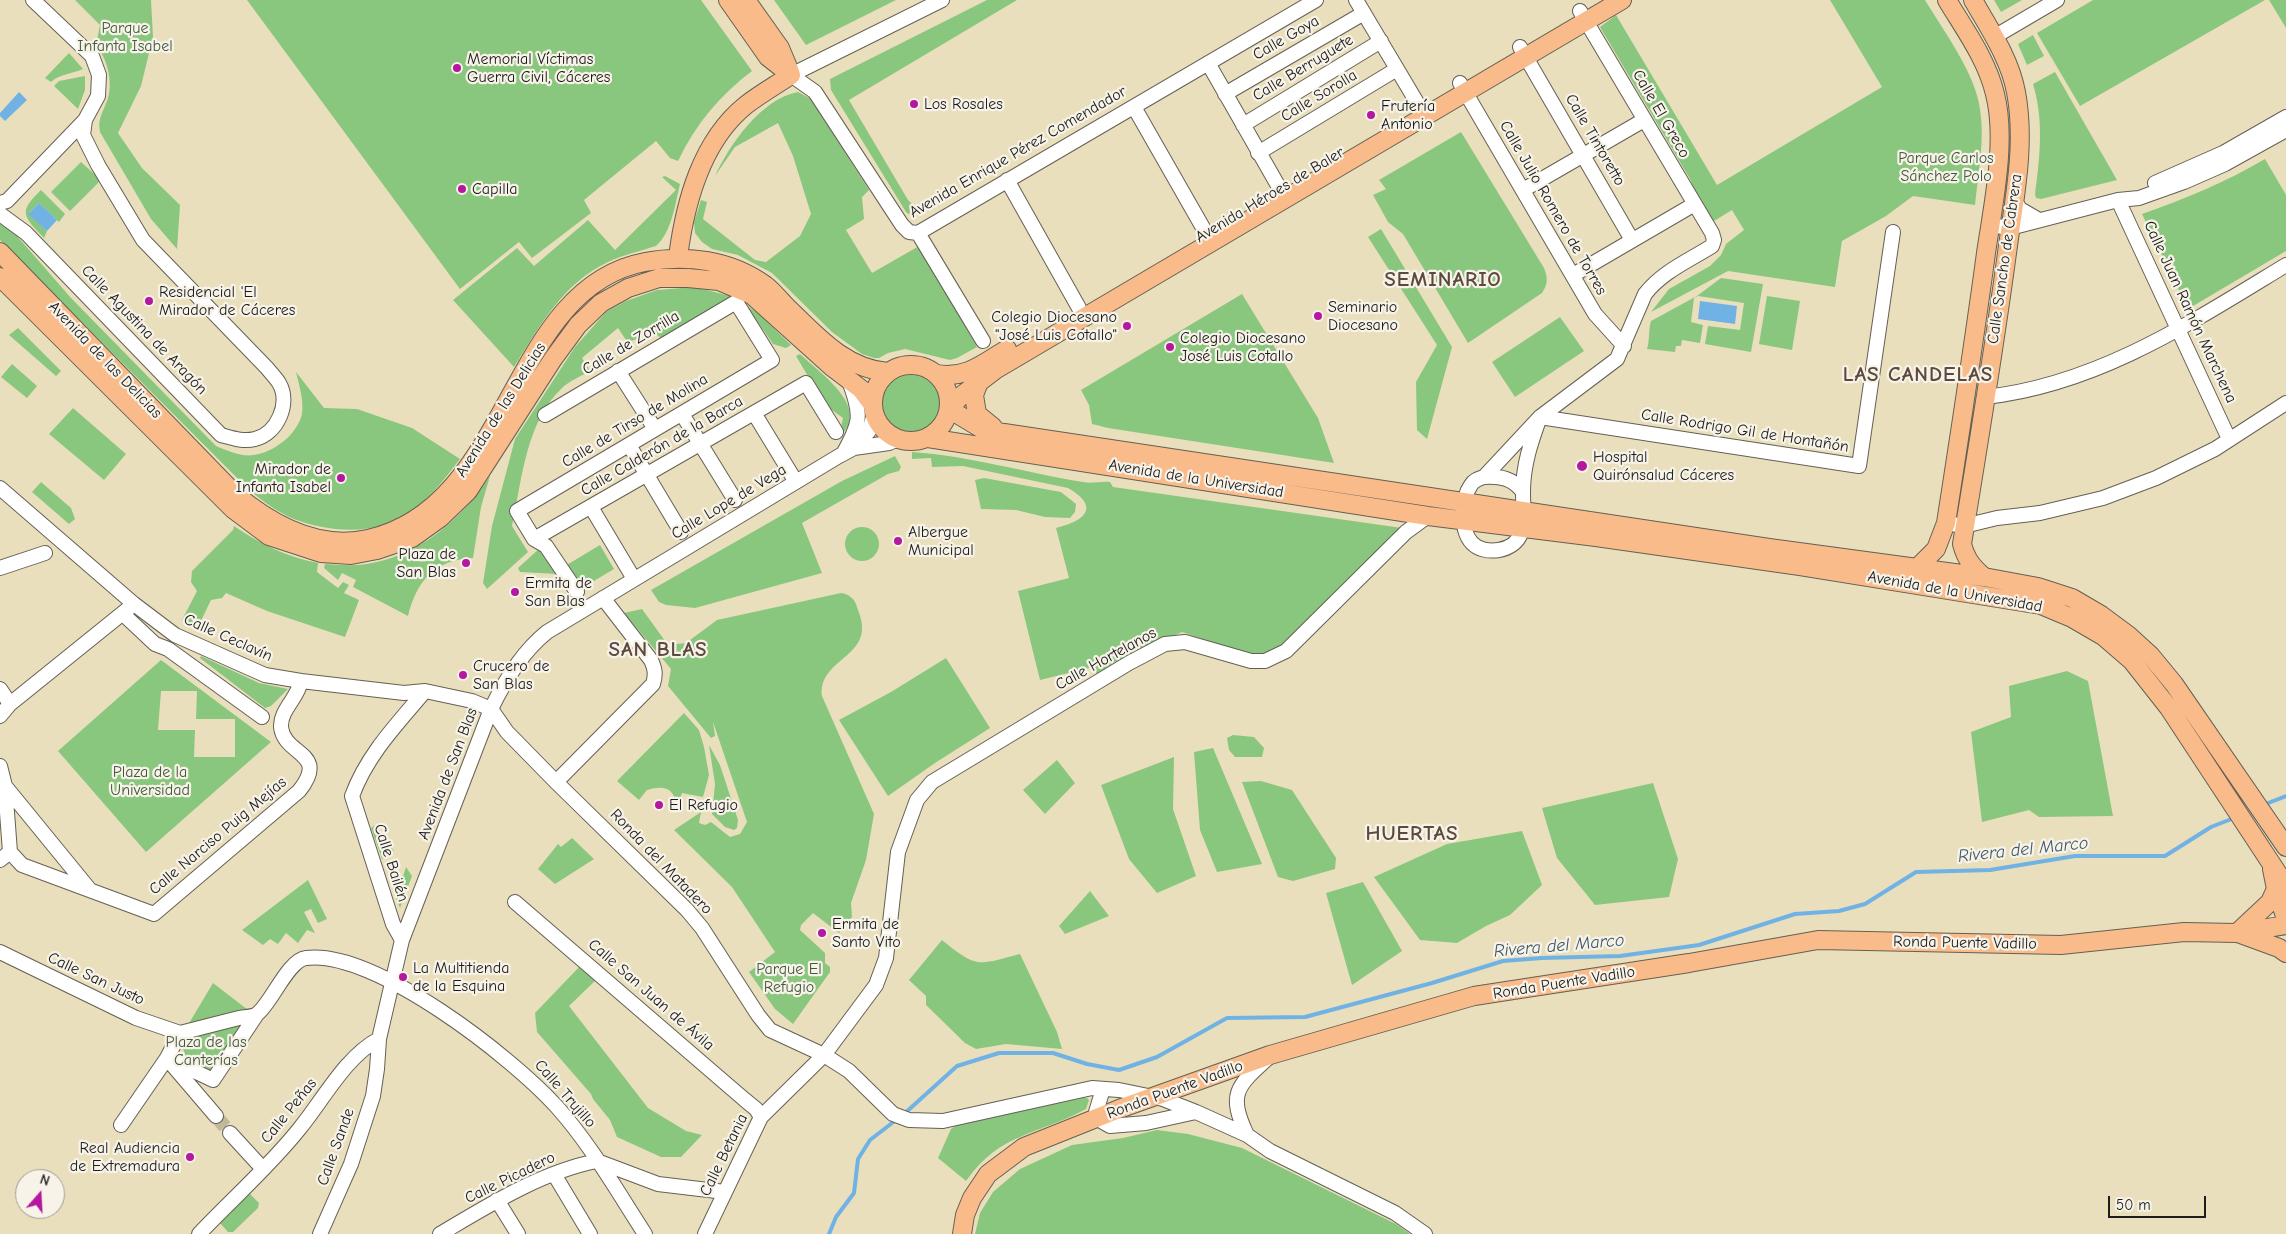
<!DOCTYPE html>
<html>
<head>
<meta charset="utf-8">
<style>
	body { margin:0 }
	#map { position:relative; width:2286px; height:1234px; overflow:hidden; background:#eadfbc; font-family:"Comic Neue",sans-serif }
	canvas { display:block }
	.north { position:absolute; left:15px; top:1169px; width:50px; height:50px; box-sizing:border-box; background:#f7f3e8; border:1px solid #9f9d96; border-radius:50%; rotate:19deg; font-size:14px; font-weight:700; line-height:20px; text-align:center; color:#1c1c1c }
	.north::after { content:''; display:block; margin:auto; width:18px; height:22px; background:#b5179e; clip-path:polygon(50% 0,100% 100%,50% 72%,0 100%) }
	.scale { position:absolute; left:2108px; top:1196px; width:98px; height:22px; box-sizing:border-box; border:2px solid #1c1c1c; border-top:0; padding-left:6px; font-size:15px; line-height:18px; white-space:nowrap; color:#1c1c1c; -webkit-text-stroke:4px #f7f3e8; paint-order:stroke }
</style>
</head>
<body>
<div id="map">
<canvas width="2286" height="1234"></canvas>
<div class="north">N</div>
<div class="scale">50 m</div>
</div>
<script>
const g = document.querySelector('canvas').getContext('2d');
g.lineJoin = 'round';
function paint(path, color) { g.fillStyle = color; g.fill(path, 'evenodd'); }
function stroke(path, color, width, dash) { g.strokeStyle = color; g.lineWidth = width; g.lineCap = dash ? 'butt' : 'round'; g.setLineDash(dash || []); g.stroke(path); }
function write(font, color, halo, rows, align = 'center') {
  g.font = font + ' "Comic Neue",sans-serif'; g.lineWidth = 4.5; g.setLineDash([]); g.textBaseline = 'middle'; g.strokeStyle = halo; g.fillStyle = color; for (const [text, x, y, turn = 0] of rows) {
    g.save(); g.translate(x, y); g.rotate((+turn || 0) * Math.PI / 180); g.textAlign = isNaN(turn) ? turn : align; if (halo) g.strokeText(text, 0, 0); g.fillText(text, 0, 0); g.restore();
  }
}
const green = new Path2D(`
	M75 0H151L153 37 141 86 118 133 142 168 180 205 177 249 151 219 100 132C97 118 104 111 108 98 113 80 107 59 96 45L100 25Z
	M247 0H701L752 71C720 95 695 125 678 161L670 158 656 141 584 200 591 213 532 258 519 242 460 289Z
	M774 0H896L806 45Z
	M987 0H1017L849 100 908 200 916 208 913 217 906 212 831 90 830 79Z
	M1830 0H1925C1944 32 1975 72 1980 109 1985 140 1978 174 1975 205L1913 196 1886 216 1842 241 1835 287 1728 271 1651 312 1669 289 1710 266 1721 255 1726 244 1744 230 1732 210 1709 224 1690 179 1600 27 1616 15 1717 185 1882 87Z
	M1994 0H2022L2001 12Z
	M2093 0H2265L2080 106 2037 33Z
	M2269 0H2286V28Z
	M2033 35 2044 56 2027 65 2018 44Z
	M69 53 83 69C71 74 60 74 51 82L45 78Z
	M2055 72 2117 180 2041 199 2036 198 2035 194C2040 157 2044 120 2033 84Z
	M85 76V90L78 109 54 86 59 81Z
	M798 92 811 99 869 190 862 197 864 219 846 230 872 273 919 246 977 347 957 358 950 360 905 349 888 353 879 358H874L862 354 832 332 772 273 738 255 712 249 702 242 695 233 694 222 701 200 707 202 703 219 755 260 766 262 800 236 811 214 793 156 778 123 735 147 715 176C730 144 761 99 798 92Z
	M1461 132 1544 268C1548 278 1548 284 1542 293L1468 343 1403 234 1388 222 1373 195 1386 189 1379 180Z
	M2265 159 2286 195V251L2188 309 2142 214C2185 199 2226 182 2265 159Z
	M81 162 101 180 70 211 51 192Z
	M665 176 680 184C675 204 672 232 656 246 640 251 623 255 608 262 563 283 539 327 514 367L453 300 517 248 534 266 588 220 615 250 676 190 662 177Z
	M41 190 65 214 59 222 39 203 29 213 47 231 44 238C23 216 18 212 41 190Z
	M0 224 17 236 71 298 216 446C228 451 241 457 254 455 274 452 297 435 302 414 304 400 299 385 296 372L324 408 357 409 412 428 460 459C447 476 434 493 417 507 383 536 333 534 294 519 277 512 263 501 249 490L0 240Z
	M1381 229 1452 347 1427 439 1417 430 1416 382 1437 345 1368 237Z
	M1721 278 1763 284 1751 352 1705 344 1708 326 1740 330 1744 303 1698 296 1694 298 1691 322 1703 325 1700 343 1682 340 1681 346H1676L1675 352 1647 349C1650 340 1648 331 1651 321L1697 296Z
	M695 287 734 297 661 338 652 331 628 343 618 328 582 358 590 371C581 376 570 381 563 387 526 421 522 479 512 526L528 552 487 589 483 583 492 526 515 439 575 347 606 312 626 301 657 290Z
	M1242 294 1318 418 1334 463 1108 428 1092 424 1089 405 1081 390Z
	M1767 296 1800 301 1792 350 1759 344Z
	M739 300 759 314 791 345 786 348 773 344 759 324 752 322Z
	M1560 317 1584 351 1515 397 1492 362Z
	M18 328 61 371 56 376 9 335Z
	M800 354C820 373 877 411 835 440L833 437 840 431 843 418 825 405 796 356Z
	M12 364 37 386 27 398 1 377Z
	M882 404a29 29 0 1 1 58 0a29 29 0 1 1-58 0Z
	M73 408 126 454 104 480 49 434Z
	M912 452C971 456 1026 473 1083 482 1092 484 1101 481 1110 482L1113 487 1402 528 1292 637C1278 648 1266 656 1247 654L1182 632 1117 661 1097 674 1093 667 1040 680 1018 591 1069 578 1056 528C1085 521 1101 507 1068 488L963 466 932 467 931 458 912 459Z
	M895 456 901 467 899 471 888 474 802 523 822 573 695 608 666 605 659 602 651 590 842 481Z
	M490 476 481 507 473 558C435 560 417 580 408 616L353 587 356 580 342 573 338 580 324 568 325 564C339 565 353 566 367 564 421 555 460 520 490 476Z
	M984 478 1061 492 1076 504 1075 512 1070 518 1045 517 1016 510 981 509 975 480Z
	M41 482 71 508 75 519 69 524 32 492Z
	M234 526C260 544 287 557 318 563L317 572 338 588 343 582 349 585 344 593 359 600 345 637 267 611 226 593 222 598 211 600 197 629 182 620 197 591 191 582 192 571 233 530Z
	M845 544a17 17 0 1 1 34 0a17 17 0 1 1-34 0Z
	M600 545 614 569 582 588 565 566Z
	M540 548 558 574 520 572 518 568Z
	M841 593C849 594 855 599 857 607 859 613 862 620 862 626 864 658 818 662 822 696L874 814 866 860 851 903 852 917 839 933 813 913 801 925 800 930 825 953V963L830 967V972L793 1024 775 1009 749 972 775 952 732 887 674 830 701 812 699 823 705 825 711 822 730 837 740 834 747 822 713 722 715 736 711 738 668 686 671 669 624 613 642 609 668 645 686 643 717 620Z
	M201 656 259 683 288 689 271 706 265 708 200 658Z
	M946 658 990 728 935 763 888 796 839 720 891 692Z
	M161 660 271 742 146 852 58 751ZM161 691H197L196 719H235V757H194L195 730H158Z
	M2067 671 2088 681 2113 816 2039 817 2029 810 1982 822 1971 732 2011 717 2009 686Z
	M684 713 699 730 704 747 709 775 703 797 682 793 677 807C674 787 664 785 647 790L639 800 617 781Z
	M1233 735 1254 737 1264 748 1262 757H1235L1229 750 1227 738Z
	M709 745 720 765 738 820 737 828 734 830 725 827 712 814 715 784Z
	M1213 748 1262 864 1217 872 1200 830 1194 752Z
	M1174 757 1173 809 1196 876 1157 893 1129 859 1101 785Z
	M1057 760 1075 783 1045 814 1023 790Z
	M1261 781 1292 790 1336 858 1335 869 1293 881 1278 877 1242 782Z
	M1653 783 1678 859 1669 897 1595 905 1557 858 1542 808Z
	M375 825 394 851 382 859 371 828Z
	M1522 831 1542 885 1510 915 1486 926 1457 943 1420 940 1374 877 1447 844Z
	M572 838 594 859 555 884 538 869 558 844 561 847Z
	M406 867 412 876 400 908 396 899Z
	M308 880 327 919 318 923 311 909 304 912 315 933 307 930 298 943 286 933 278 944 270 939 263 945 242 930Z
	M1363 882 1402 951 1352 985 1326 893Z
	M1090 891 1109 916 1065 934 1059 926Z
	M942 940C978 969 977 965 1020 954L1057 1032 1062 1049 1006 1044 976 1049 965 1043 926 1005V996L909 980Z
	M581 965 597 979 569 1006 648 1108 686 1131 702 1135 681 1157H661L617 1137 610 1120 593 1099 591 1094 537 1032 535 1013Z
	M213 983 252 1013 188 1025Z
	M238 1022 245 1029 213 1074 188 1063 182 1046 188 1036Z
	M1083 1098H1087L1089 1100 1086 1109C1039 1135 1000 1132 966 1181L938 1158 951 1129 958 1124Z
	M1157 1130 1188 1134 1242 1148 1396 1224 1410 1234H975L980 1213 993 1192 1020 1169 1072 1145 1123 1138Z
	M250 1194 259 1203 258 1208 233 1232H228L220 1223V1218L245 1195Z`);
const water = new Path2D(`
	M19 92 27 100 5 121 0 116V113Z
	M39 203 57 220 47 231 28 214Z
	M1700 301 1737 306 1735 324 1698 319Z`);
const stream = new Path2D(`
	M2263 805 2286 796
	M904 1114 957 1066 999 1053H1053L1087 1064 1119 1070 1157 1057 1227 1018 1305 1017 1432 983 1503 961 1542 958 1620 956 1699 945 1795 914 1839 911 1865 904 1916 872 1990 870 2075 856H2165L2211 827 2234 818
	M829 1234 836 1217 854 1193 858 1159 870 1140 896 1120`);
const minorTunnel = new Path2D(`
	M216 1116 230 1133`);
const minor = new Path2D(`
	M1356 0 1425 116
	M1994 37 2057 0
	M1520 47 1632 240
	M1208 63 1280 189
	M791 75 815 92 902 225 909 232 918 233 1316 0
	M791 75 942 0
	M1460 83 1595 314 1624 346
	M1225 94 1364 13
	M1134 107 1206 233
	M1243 125 1381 41
	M1258 153 1397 69
	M1007 180 1079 308
	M2155 183 2223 153 2286 117
	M1523 190 1644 120
	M2014 200 2020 209 2039 220
	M2118 200 2229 439
	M0 203 7 201 85 120
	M0 214 26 233 221 435C232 438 243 442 255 439 277 434 291 403 279 383 276 378 271 373 267 368L143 240 98 165 83 135 85 120 98 96 99 75 92 56 33 0
	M1990 225 2010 228 2118 200 2139 198 2184 182 2225 164 2286 130
	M918 233 983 341
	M1573 275 1693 205
	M618 371 655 429
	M1985 397C2097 385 2192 322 2286 265
	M754 413 796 482
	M682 414 735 500
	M545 415 736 302 772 360 517 511 534 539 546 546 577 592
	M1540 417C1531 442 1523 465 1523 492 1523 506 1525 519 1521 533 1515 552 1484 556 1472 543 1460 530 1461 499 1471 485 1474 480 1478 479 1484 477L1540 417 1617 359 1645 294C1662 272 1688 261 1712 246L1714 240 1712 233 1580 11
	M1540 417 1859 466 1893 232
	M629 445 681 532
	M854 448 869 431 874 414
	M843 454C861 422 862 415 849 381
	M1484 477C1500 476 1513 478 1523 492
	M0 488 134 604 175 635 265 675 301 681 404 693 425 691 472 701 491 709
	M591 507 634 579
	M1946 523 1964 526 1997 518 2040 513 2103 498 2156 478 2215 449 2286 403
	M534 539 806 383 836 432
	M0 568 45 553
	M123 614 155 644 168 649 262 717
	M0 689 10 704
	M491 709 507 732 556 782 687 910 702 928 758 1015 770 1030 824 1055 849 1071 893 1114 909 1120 943 1121 1092 1088 1119 1090 1163 1099 1196 1112 1247 1135 1270 1151 1395 1213 1425 1234
	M0 716 10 704 134 604
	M0 766 5 786 10 852 22 865 154 914 299 791C330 752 284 756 281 727 280 710 298 698 301 681
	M556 782 653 684C656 674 655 669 651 660L603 598
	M5 786 90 890
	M0 860 10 852
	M515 902 745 1100 756 1109 761 1117
	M402 940 393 924 352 796C367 755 397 724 425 691
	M0 952 136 1018 180 1033
	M167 1058 213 1080 257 1014
	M169 1061 216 1116
	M1103 1089 1096 1112V1118L1110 1126 1146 1123 1196 1112
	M121 1125 167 1058 180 1033C200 1028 219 1023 239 1018 244 1017 253 1017 257 1014 271 1004 288 960 306 958 374 949 513 1058 557 1107 591 1145 617 1191 645 1234
	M230 1133 263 1169
	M1247 1135C1228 1094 1236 1087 1268 1058
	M597 1161 658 1184 725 1192
	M554 1174 590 1234
	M497 1200 518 1234
	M199 1234C233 1198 270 1166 300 1128 323 1100 346 1056 379 1039
	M320 1234 351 1164 373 1096 377 1069 379 1039 402 940 491 709C505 680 522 652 547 632L839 456 854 448 889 443 898 439
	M440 1234C489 1205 541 1172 597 1161
	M705 1234 761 1117 824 1055 876 985 886 958 898 852 917 800 932 782 1129 663 1165 644 1185 642 1251 661H1265L1286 651 1406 532 1428 516`);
const major = new Path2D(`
	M728 0 768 57 791 75
	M746 0 780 48 790 72
	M1973 0C1989 28 2010 59 2016 92 2026 145 2014 200 2007 253 1994 350 1978 447 1962 544 1966 559 1972 567 1984 577
	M0 252 235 494C272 525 319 550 368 539 513 507 507 288 645 262 687 254 730 260 765 285 773 291 779 299 786 306 816 335 845 369 888 372
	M678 257C685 203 701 141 746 105 760 94 776 85 791 75
	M0 277 233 509 269 536 321 553 351 555 377 550 412 538 440 518 468 491 553 359 578 325 601 303 628 288 659 278H688L719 281 752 295 832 367 861 389 873 405
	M873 403a38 38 0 1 1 76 0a38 38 0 1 1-76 0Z
	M936 374C966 379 982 364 1007 349
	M979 382 974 395 977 414 993 427
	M949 409 982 429 1004 433 1769 548 1984 577 2038 587 2072 598 2101 615 2128 635 2151 656 2174 684 2286 847
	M949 409 961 396 995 370 1622 0
	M928 438 1428 516 1596 537 1800 566 2041 605 2072 618 2103 636 2132 661 2169 708 2286 886
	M1918 567 1936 549 1946 523C1960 433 1974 343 1986 253 1993 205 2007 141 1995 94 1987 60 1965 30 1947 0
	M2276 889 2286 919
	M2238 932 2270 902 2276 889 2272 869
	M2238 933 2279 948 2286 953
	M962 1234 965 1215 972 1198 988 1174 1024 1147 1119 1109 1270 1055 1474 996 1689 963 1818 940 2061 945 2184 932 2237 933 2286 925`);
const markers = [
	[457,68,5,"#b5179e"],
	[914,104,5,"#b5179e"],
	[1371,115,5,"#b5179e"],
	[462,189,5,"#b5179e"],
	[149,301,5,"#b5179e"],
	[1318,316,5,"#b5179e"],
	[1127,326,5,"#b5179e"],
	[1170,347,5,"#b5179e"],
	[1582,466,6,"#b5179e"],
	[341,478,5,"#b5179e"],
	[898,541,5,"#b5179e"],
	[466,563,5,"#b5179e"],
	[515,592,5,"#b5179e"],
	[463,675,5,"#b5179e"],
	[659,805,5,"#b5179e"],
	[822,933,5,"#b5179e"],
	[403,977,5,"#b5179e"],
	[190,1157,5,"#b5179e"]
];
const parkNames = [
	["Parque",125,28],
	["Infanta Isabel",125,46],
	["Parque Carlos",1946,158],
	["Sánchez Polo",1946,176],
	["Plaza de la",150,772],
	["Universidad",150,790],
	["Parque El",789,969],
	["Refugio",789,987],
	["Plaza de las",206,1042],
	["Canterías",206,1060]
];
const streetNames = [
	["Calle Goya",1286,38,-30],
	["Calle Berruguete",1303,68,-31],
	["Calle Sorolla",1319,96,-31],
	["Calle El Greco",1661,114,60],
	["Calle Tintoretto",1595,140,60],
	["Avenida Enrique Pérez Comendador",1018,152,-30],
	["Avenida Héroes de Baler",1270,195,-31],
	["Calle Julio Romero de Torres",1553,208,60],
	["Calle Sancho de Cabrera",2005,259,-82],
	["Calle Juan Ramón Marchena",2190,312,65],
	["Calle Agustina de Aragón",144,330,46],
	["Calle de Zorrilla",631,343,-31],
	["Avenida de las Delicias",105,360,46],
	["Avenida de las Delicias",501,410,-58],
	["Calle de Tirso de Molina",635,421,-31],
	["Calle Rodrigo Gil de Hontañón",1745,431,9],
	["Calle Calderón de la Barca",662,446,-30],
	["Avenida de la Universidad",1196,479,9],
	["Calle Lope de Vega",729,502,-31],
	["Avenida de la Universidad",1955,592,10],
	["Calle Ceclavín",228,638,24],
	["Calle Hortelanos",1106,659,-29],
	["Avenida de San Blas",448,774,-69],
	["Calle Narciso Puig Mejías",218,836,-40],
	["Ronda del Matadero",661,862,46],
	["Calle Bailén",391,863,72],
	["Ronda Puente Vadillo",1965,943,1],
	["Calle San Justo",96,979,25],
	["Ronda Puente Vadillo",1564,983,-9],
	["Calle San Juan de Ávila",651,995,41],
	["Ronda Puente Vadillo",1175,1090,-20],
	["Calle Trujillo",565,1094,49],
	["Calle Peñas",289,1111,-51],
	["Calle Sande",336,1147,-70],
	["Calle Betania",724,1155,-64],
	["Calle Picadero",510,1178,-26]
];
const poiNames = [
	["Memorial Víctimas",467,59],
	["Guerra Civil, Cáceres",467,77],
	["Los Rosales",924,104],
	["Frutería",1381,106],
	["Antonio",1381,124],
	["Capilla",472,189],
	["Residencial 'El",159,292],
	["Mirador de Cáceres",159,310],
	["Seminario",1328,307],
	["Diocesano",1328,325],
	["Colegio Diocesano",1117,317,"right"],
	["\"José Luis Cotallo\"",1117,335,"right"],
	["Colegio Diocesano",1180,338],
	["José Luis Cotallo",1180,356],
	["Hospital",1593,457],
	["Quirónsalud Cáceres",1593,475],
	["Mirador de",331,469,"right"],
	["Infanta Isabel",331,487,"right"],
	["Albergue",908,532],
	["Municipal",908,550],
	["Plaza de",456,554,"right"],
	["San Blas",456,572,"right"],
	["Ermita de",525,583],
	["San Blas",525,601],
	["Crucero de",473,666],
	["San Blas",473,684],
	["El Refugio",669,805],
	["Ermita de",832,924],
	["Santo Vito",832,942],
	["La Multitienda",413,968],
	["de la Esquina",413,986],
	["Real Audiencia",180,1148,"right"],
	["de Extremadura",180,1166,"right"]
];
const waterNames = [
	["Rivera del Marco",2023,850,-6],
	["Rivera del Marco",1559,946,-5]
];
const districtNames = [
	["SEMINARIO",1443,280],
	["LAS CANDELAS",1918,375],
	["SAN BLAS",658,650],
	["HUERTAS",1412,834]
];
paint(green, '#8ac77e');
paint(water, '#71b2e5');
stroke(stream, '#71b2e5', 4);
stroke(minorTunnel, '#c1b89c', 14, [14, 7]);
stroke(minor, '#646054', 16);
stroke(major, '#646054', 20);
stroke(minor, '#fff', 14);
stroke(major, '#fabb8b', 18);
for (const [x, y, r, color] of markers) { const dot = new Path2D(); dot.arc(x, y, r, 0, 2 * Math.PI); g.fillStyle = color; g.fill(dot); stroke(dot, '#f7f3e8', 2); }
write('16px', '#42583e', '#f7f3e8', parkNames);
write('16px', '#1c1c1c', '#f7f3e8', streetNames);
write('16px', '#1c1c1c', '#f7f3e8', poiNames, 'left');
write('italic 18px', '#3e586c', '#f7f3e8', waterNames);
g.letterSpacing = '1px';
write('bold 21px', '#5d493e', '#f7f3e8', districtNames);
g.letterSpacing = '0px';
</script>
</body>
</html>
